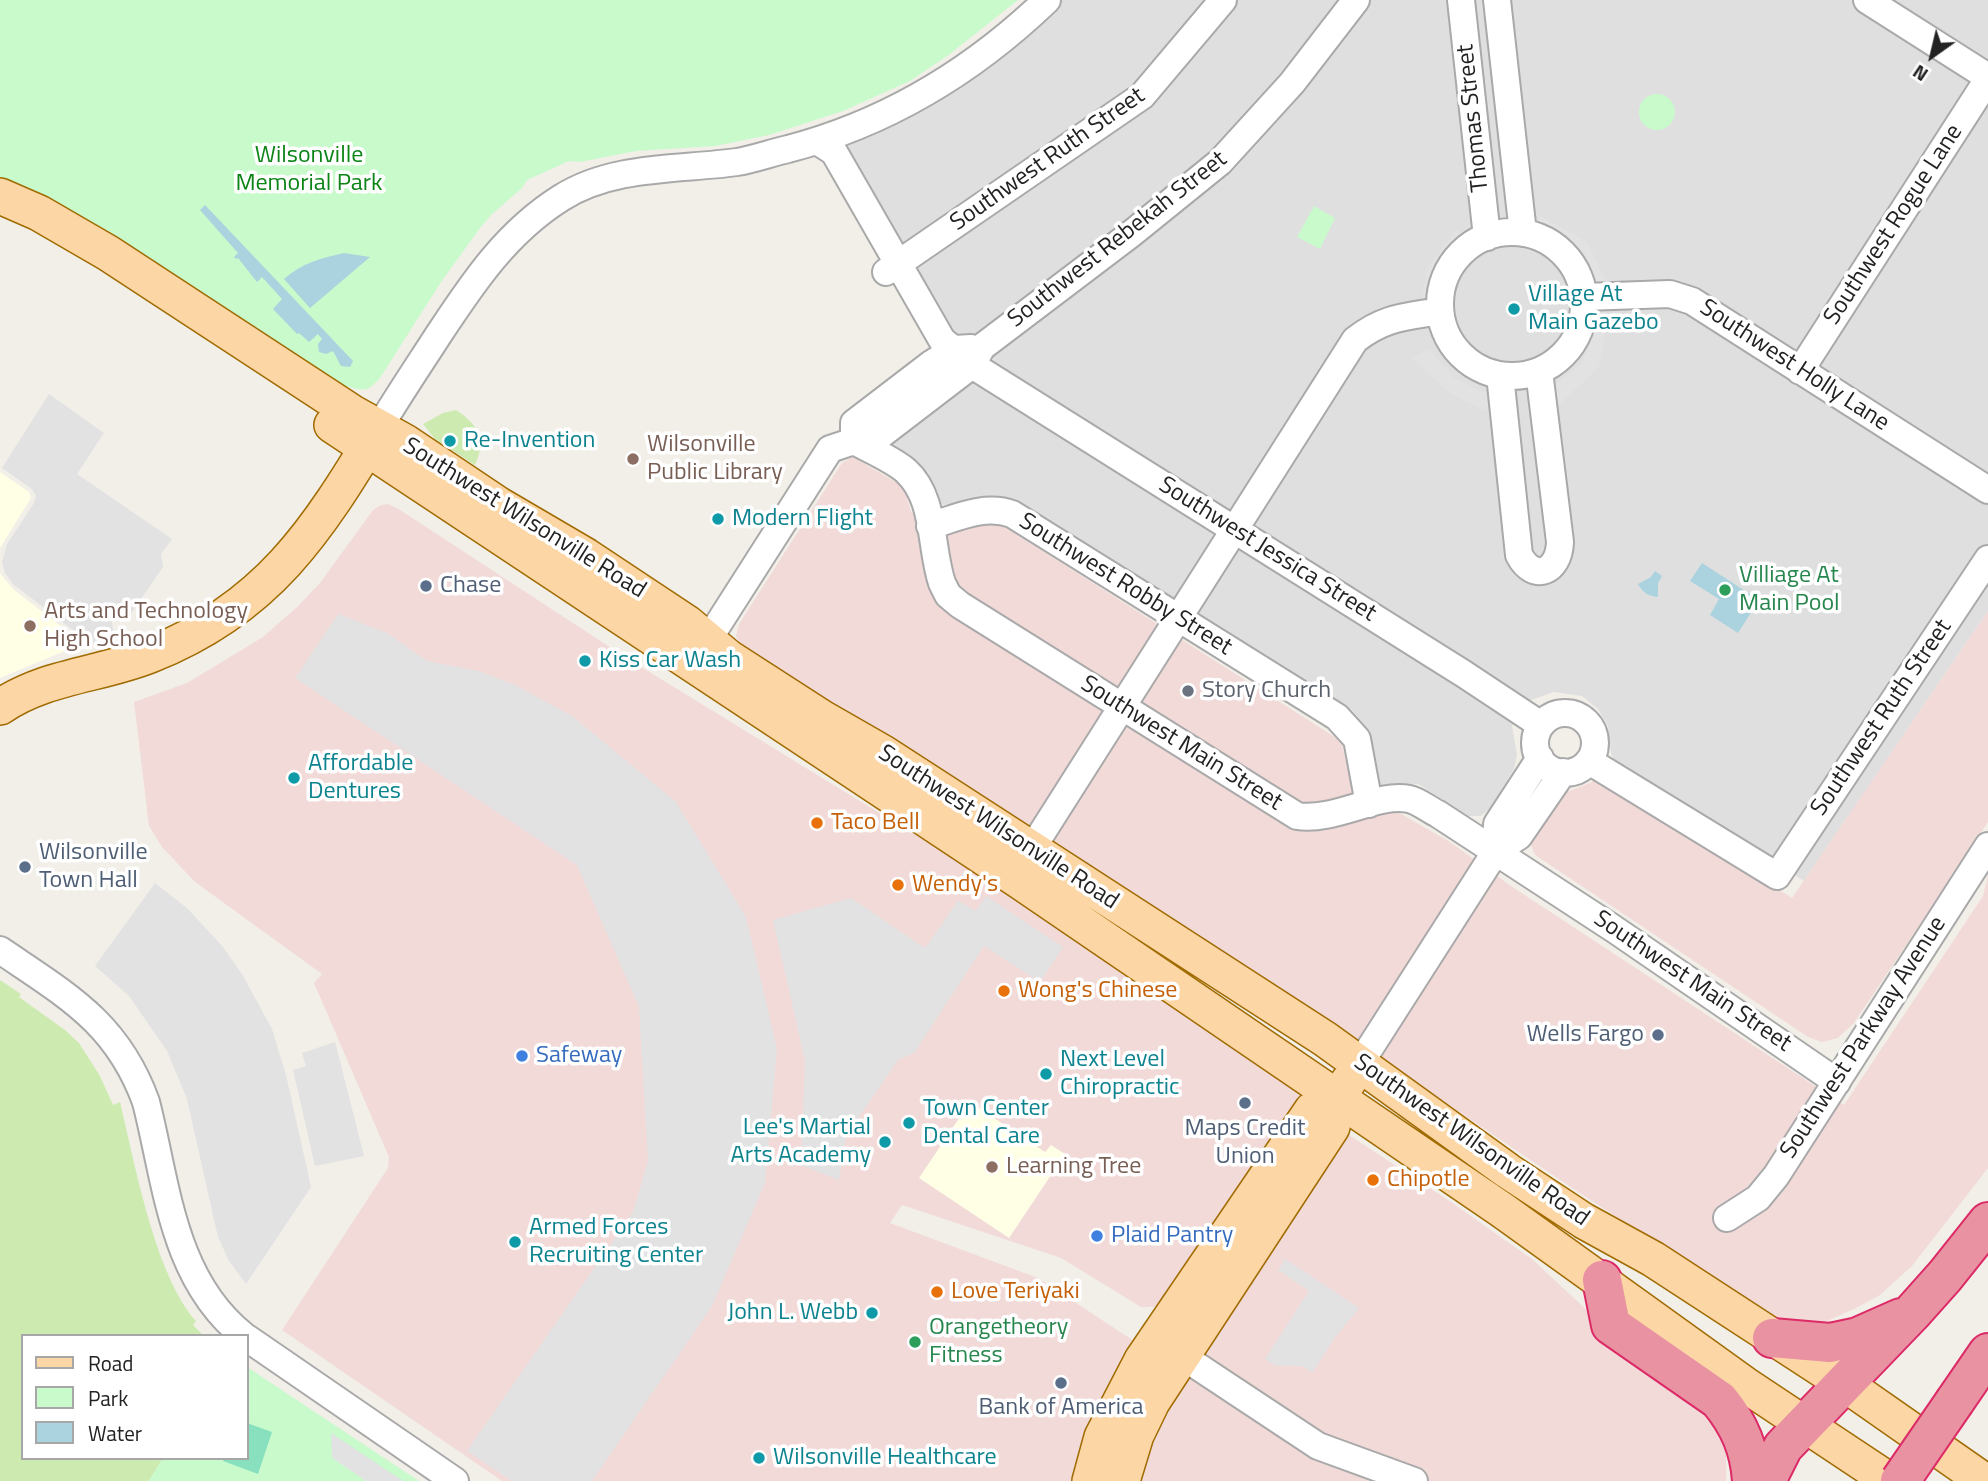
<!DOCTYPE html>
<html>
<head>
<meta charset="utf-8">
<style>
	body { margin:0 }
	#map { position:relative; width:1988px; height:1481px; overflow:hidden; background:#f2efe9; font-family:"Titillium Web",sans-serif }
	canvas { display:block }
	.legend { position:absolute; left:21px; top:1334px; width:228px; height:126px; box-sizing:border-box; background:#fff; border:2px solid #a7a7a7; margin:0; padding:9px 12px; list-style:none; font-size:21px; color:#222 }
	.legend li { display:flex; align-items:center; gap:14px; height:35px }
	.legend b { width:35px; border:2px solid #a7a7a7 }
	.north { position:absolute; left:1897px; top:21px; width:70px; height:70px; -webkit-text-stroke:5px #fff; paint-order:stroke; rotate:214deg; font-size:19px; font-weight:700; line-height:28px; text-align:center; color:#222 }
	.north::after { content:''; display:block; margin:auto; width:24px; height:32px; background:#222; clip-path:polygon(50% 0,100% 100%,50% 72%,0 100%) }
</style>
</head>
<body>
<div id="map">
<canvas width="1988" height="1481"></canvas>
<ul class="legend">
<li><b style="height:9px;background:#fcd6a4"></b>Road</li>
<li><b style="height:19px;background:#c8facc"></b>Park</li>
<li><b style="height:19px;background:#aad3df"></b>Water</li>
</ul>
<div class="north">N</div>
</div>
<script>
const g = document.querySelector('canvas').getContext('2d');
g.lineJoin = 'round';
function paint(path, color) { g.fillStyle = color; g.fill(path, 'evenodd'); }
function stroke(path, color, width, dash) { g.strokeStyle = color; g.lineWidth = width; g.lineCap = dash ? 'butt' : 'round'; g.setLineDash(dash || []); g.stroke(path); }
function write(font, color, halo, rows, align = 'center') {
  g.font = font + ' "Titillium Web",sans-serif'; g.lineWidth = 7; g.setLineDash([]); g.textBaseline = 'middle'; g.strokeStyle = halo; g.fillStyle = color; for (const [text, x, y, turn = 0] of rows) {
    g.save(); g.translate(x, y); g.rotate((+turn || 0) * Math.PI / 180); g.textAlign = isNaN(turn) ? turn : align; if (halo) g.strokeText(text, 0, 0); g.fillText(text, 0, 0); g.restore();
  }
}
const residential = new Path2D(`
	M1058 0H1988V611L1804 881 1615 763 1611 753 1608 726 1598 709 1582 696 1554 692 1531 700 1512 726 1517 755 1514 769 1490 808 1481 816H1468L1418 784 1382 787 1378 782 1366 737 1013 501 938 505 889 445 888 436 949 388 994 359 944 330 845 160 847 147 855 138Z`);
const commercial = new Path2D(`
	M853 457 904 487 911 512 945 533 997 522 1341 741 1352 786 1450 842 1514 888 1844 1105 1983 896 1988 875V1168L1912 1266 1880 1295 1854 1309 1816 1326 1788 1323 1765 1314 1569 1186 1335 1028 742 648 736 636 739 624 842 463Z
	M381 505 388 504 397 508 625 657 1080 936 1296 1083 1301 1095 1298 1109 1168 1298 1154 1307H1141L1061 1258 902 1205 890 1223 1038 1278 1131 1339 1133 1346 1078 1481H502L282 1330 388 1168 389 1157 314 983 322 974 195 882 162 847 149 826 134 702 187 683 263 637 297 607 320 583 373 510Z
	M1988 611V822L1854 1023 1838 1038 1822 1042 1808 1037 1535 855 1531 845 1532 836 1559 795 1590 783 1601 775 1792 898Z
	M1349 1135 1451 1202 1532 1259 1605 1327 1710 1403 1734 1439 1726 1457V1481H1130L1137 1452 1340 1138Z`);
const education = new Path2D(`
	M0 472 29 492 31 498 0 548Z
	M0 573 14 590 66 630 69 641 67 650 0 678Z
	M970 1102 1045 1152 1051 1145 1065 1154 1009 1238 919 1178Z`);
const grass = new Path2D(`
	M456 410C478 424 487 440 475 465L435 439 423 424 443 413Z
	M0 980 21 994 19 997 65 1030 79 1043 100 1076 113 1105 120 1102C135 1164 155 1275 196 1321L193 1325 204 1336H23V1458H163L149 1481H0Z`);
const park = new Path2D(`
	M0 0H1018L950 54 910 81 843 111 769 135 715 146 636 151 580 162 569 161 527 180 522 188 492 214 480 228 441 282 380 378C376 382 371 388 366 389 352 393 305 368 290 361L0 185Z
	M1639 112a18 18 0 1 1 36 0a18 18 0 1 1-36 0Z
	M1314 206 1335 218 1320 249 1297 237Z
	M247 1367 419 1481H149L163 1458H247Z`);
const pitch = new Path2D(`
	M247 1423 272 1432 258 1474 223 1461 224 1458H247Z`);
const parking = new Path2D(`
	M1540 216 1588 242 1606 282 1587 283 1572 252 1536 231Z
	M1457 229 1462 240 1441 270 1433 301 1421 302 1428 266Z
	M1606 328 1599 367 1557 407 1554 385 1582 363 1591 330Z
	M1429 349 1454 378 1488 394 1487 412 1449 393 1412 358Z
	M49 394 104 433 77 474 172 539 161 554 163 567 132 612 115 617 112 622 114 639 80 646 74 631 13 584 5 573 2 562 7 544 34 503 36 496 32 489 2 468Z
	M338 614 387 633 427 661 478 671 515 685 572 716 676 802 746 917 777 1049 765 1183 712 1306 592 1481H512L467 1451 633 1212 648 1161 639 1007 577 865 295 678Z
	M155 883 187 908 223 947 242 974 272 1029 286 1075 311 1187 246 1284 229 1261 218 1237 187 1099 167 1051 129 996 95 966Z
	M986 896 1063 947 1040 982 984 946 914 1053 898 1060 846 1136 839 1180 801 1165 805 1061 773 920 851 898 925 948 958 901 976 911Z
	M335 1042 364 1156 315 1166 293 1070 306 1066 302 1053Z
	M1285 1259 1359 1308 1334 1339 1312 1373 1302 1366H1276L1265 1359 1309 1291 1278 1270Z
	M331 1433 403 1481H366L332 1458Z`);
const water = new Path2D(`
	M205 205 353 361 350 367 341 366 333 351 326 354 319 352 318 344 322 339 318 334 309 342 299 333 297 334 273 309 282 299 262 277 257 282 238 258 236 259 234 257 238 253 200 210Z
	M344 253 370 257 310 308 284 279C302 263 321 258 344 253Z
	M1702 563 1759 600 1738 633 1710 615 1719 599 1690 581Z
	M1655 571 1662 576 1658 583V597C1648 596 1643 593 1638 584L1651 577Z`);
const minor = new Path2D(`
	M1461 0 1487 237
	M1497 0 1523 233
	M1867 0 1988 77
	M817 141 834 152 942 340 972 365 1464 674 1541 725
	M1440 304a72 72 0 1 1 144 0a72 72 0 1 1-144 0Z
	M886 272 1142 96 1223 0
	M1584 297 1670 294 1692 301 1988 490
	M1800 371 1988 79
	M1500 375 1519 555C1534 583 1559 572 1560 542L1539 371
	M379 428C398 396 419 365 439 334 474 281 507 232 561 198 613 165 679 170 737 162 754 159 771 153 788 149 888 123 973 71 1047 0
	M854 441C870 450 892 459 906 471 936 498 930 548 942 583L948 595 960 605 1297 816C1335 822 1378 792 1409 799 1419 801 1429 810 1438 814L1614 929 1837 1082
	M854 441V423L931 364 955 349 971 348
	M930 526C956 518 985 504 1012 514L1337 717 1357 739 1369 804
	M699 654 830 449 854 441 878 437 972 365 982 347 1131 234 1220 162 1292 83 1356 0
	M1535 743a30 30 0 1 1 60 0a30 30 0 1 1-60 0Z
	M1589 761 1777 876 1988 559
	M1031 850 1355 340C1384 317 1405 317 1440 311
	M1496 851 1497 824 1540 758
	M0 950C66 995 117 1022 146 1102 167 1184 172 1279 244 1336
	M1359 1065 1496 851 1519 836 1563 772
	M1727 1218 1758 1198 1776 1176 1988 846
	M247 1338 455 1481
	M1167 1346 1318 1446 1414 1481`);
const major = new Path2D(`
	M0 196 39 213 108 253 351 412 405 442 499 505 586 556 687 623 729 658 822 718 883 753 1325 1039 1508 1171 1584 1221 1653 1259 1845 1384 1984 1481
	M332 425 1021 882 1502 1210 1744 1384 1890 1481
	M0 707C45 676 100 675 150 655 267 609 317 531 379 428
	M1090 1481 1102 1437 1142 1360 1312 1110 1337 1099
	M1122 1481 1136 1435 1152 1402 1332 1127 1337 1099 1348 1082`);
const highway = new Path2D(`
	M1602 1280 1611 1325 1719 1400C1739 1424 1750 1449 1752 1481
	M1772 1338 1830 1343 1858 1337 1901 1318
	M1955 1401 1988 1353
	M1766 1481 1783 1447 1912 1313 1945 1276 1988 1222`);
const highwayBridge = new Path2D(`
	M1900 1481 1955 1401`);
const markers = [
	[1514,309,7,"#0f9aa8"],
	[450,441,7,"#0f9aa8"],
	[633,459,7,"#8d6e63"],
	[718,519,7,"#0f9aa8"],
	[426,586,7,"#5c6f8a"],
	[1725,590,7,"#2e9e5b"],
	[30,626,7,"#8d6e63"],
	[585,661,7,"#0f9aa8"],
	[1188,691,7,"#6b7280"],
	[294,778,7,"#0f9aa8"],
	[817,823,7,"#e8710a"],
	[25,867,7,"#5c6f8a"],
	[898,885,7,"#e8710a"],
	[1004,991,7,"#e8710a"],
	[1658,1035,7,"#5c6f8a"],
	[522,1056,7,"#3f7fe0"],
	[1046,1074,7,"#0f9aa8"],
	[1245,1103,7,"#5c6f8a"],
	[909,1123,7,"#0f9aa8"],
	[885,1142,7,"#0f9aa8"],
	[992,1167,7,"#8d6e63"],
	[1373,1180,7,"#e8710a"],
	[1097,1236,7,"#3f7fe0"],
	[515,1242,7,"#0f9aa8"],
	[937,1292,7,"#e8710a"],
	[872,1313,7,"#0f9aa8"],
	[915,1342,7,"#2e9e5b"],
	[1061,1383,7,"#5c6f8a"],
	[759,1458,7,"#0f9aa8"]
];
const streetNames = [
	["Thomas Street",1474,118,-96],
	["Southwest Ruth Street",1048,160,-35],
	["Southwest Rogue Lane",1894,225,-57],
	["Southwest Rebekah Street",1118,240,-38],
	["Southwest Holly Lane",1794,366,33],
	["Southwest Wilsonville Road",524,519,32],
	["Southwest Jessica Street",1267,550,32],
	["Southwest Robby Street",1125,585,32],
	["Southwest Ruth Street",1882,718,-56],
	["Southwest Main Street",1181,744,32],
	["Southwest Wilsonville Road",998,828,33],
	["Southwest Main Street",1692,982,34],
	["Southwest Parkway Avenue",1864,1038,-57],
	["Southwest Wilsonville Road",1471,1141,35]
];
const parkNames = [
	["Wilsonville",309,156],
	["Memorial Park",309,184]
];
const cultureNames = [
	["Village At",1528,295],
	["Main Gazebo",1528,323],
	["Re-Invention",464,441],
	["Modern Flight",732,519],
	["Kiss Car Wash",599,661],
	["Affordable",308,764],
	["Dentures",308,792],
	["Next Level",1060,1060],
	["Chiropractic",1060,1088],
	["Town Center",923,1109],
	["Dental Care",923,1137],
	["Lee's Martial",871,1128,"right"],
	["Arts Academy",871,1156,"right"],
	["Armed Forces",529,1228],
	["Recruiting Center",529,1256],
	["John L. Webb",858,1313,"right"],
	["Wilsonville Healthcare",773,1458]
];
const educationNames = [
	["Wilsonville",647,445],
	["Public Library",647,473],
	["Arts and Technology",44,612],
	["High School",44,640],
	["Learning Tree",1006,1167]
];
const leisureNames = [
	["Villiage At",1739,576],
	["Main Pool",1739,604],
	["Orangetheory",929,1328],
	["Fitness",929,1356]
];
const serviceNames = [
	["Chase",440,586],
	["Wilsonville",39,853],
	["Town Hall",39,881],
	["Wells Fargo",1644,1035,"right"],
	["Maps Credit",1245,1129,"center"],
	["Union",1245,1157,"center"],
	["Bank of America",1061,1408,"center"]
];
const worshipNames = [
	["Story Church",1202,691]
];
const foodNames = [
	["Taco Bell",831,823],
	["Wendy's",912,885],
	["Wong's Chinese",1018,991],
	["Chipotle",1387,1180],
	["Love Teriyaki",951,1292]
];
const shopNames = [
	["Safeway",536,1056],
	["Plaid Pantry",1111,1236]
];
paint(residential, '#e0dfdf');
paint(commercial, '#f2dad9');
paint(education, '#ffffe5');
paint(grass, '#cdebb0');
paint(park, '#c8facc');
paint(pitch, '#88e0be');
paint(parking, '#e2e2e2');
paint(water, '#aad3df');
stroke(minor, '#a9a9a9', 30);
stroke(major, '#a06b00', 38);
stroke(highway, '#dc2a67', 42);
stroke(minor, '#fff', 26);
stroke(major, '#fcd6a4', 35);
stroke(highway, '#e892a2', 38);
stroke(highwayBridge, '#dc2a67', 42, []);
stroke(highwayBridge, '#e892a2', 38);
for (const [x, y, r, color] of markers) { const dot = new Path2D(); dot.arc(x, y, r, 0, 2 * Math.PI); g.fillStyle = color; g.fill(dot); stroke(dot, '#fff', 2.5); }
write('24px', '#222', '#fff', streetNames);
write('24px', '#0c8416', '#fff', parkNames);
write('24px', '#0d838f', '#fff', cultureNames, 'left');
write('24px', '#785e54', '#fff', educationNames, 'left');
write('24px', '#27864d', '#fff', leisureNames, 'left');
write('24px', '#4e5e75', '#fff', serviceNames, 'left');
write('24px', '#5b616d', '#fff', worshipNames, 'left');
write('24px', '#c56008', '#fff', foodNames, 'left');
write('24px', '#366cbe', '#fff', shopNames, 'left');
</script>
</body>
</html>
